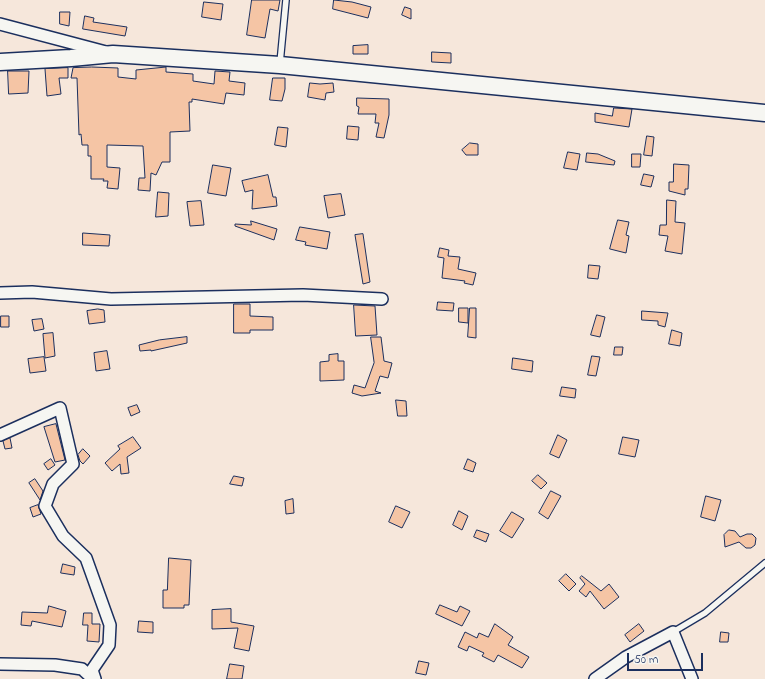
<!DOCTYPE html>
<html>
<head>
<meta charset="utf-8">
<style>
	body { margin:0 }
	#map { position:relative; width:765px; height:679px; overflow:hidden; background:#f6e7db; font-family:"Indie Flower",sans-serif }
	canvas { display:block }
	.scale { position:absolute; left:627px; top:653px; width:76px; height:18px; box-sizing:border-box; border:2px solid #1b2f5e; border-top:0; padding-left:5px; font-size:12px; line-height:14px; white-space:nowrap; color:#1b2f5e; -webkit-text-stroke:3px #f6f6f2; paint-order:stroke }
</style>
</head>
<body>
<div id="map">
<canvas width="765" height="679"></canvas>
<div class="scale">50 m</div>
</div>
<script>
const g = document.querySelector('canvas').getContext('2d');
g.lineJoin = 'round';
function paint(path, color) { g.fillStyle = color; g.fill(path, 'evenodd'); }
function stroke(path, color, width, dash) { g.strokeStyle = color; g.lineWidth = width; g.lineCap = dash ? 'butt' : 'round'; g.setLineDash(dash || []); g.stroke(path); }
const building = new Path2D(`
	M252 0H280L278 11 270 9 265 38 247 35Z
	M334 0 352 2 371 7 368 18 333 9Z
	M204 2 223 4 221 20 202 17Z
	M405 7 411 9V19L402 15Z
	M60 12H70L69 26 60 24Z
	M85 16 94 18 93 22 127 27 125 36 83 29Z
	M368 45V54H353V46Z
	M432 52 451 53V63L432 62Z
	M92 67 118 68V77L136 79V70L166 67V72L193 74V81L214 84 215 71 230 72 229 81 245 83 244 95 226 93 224 104 192 99V102H189L190 131 170 132V162H162L156 175 151 173 150 191 138 190 139 178H145L143 146 107 145V167L120 168 118 189 107 188 108 181H103L104 179H91V156H88V145H82L81 134 79 135 77 78H71L73 68Z
	M68 68V78H59L61 94 47 96 45 69Z
	M8 71H29L28 93 9 94Z
	M273 78H285V89L282 101 270 100Z
	M310 83 320 84 333 83 334 92 326 93 325 100 308 97Z
	M357 98 389 99V115L384 138 376 137 379 123H375L376 114H358L359 107 357 106Z
	M614 108 632 109 629 127 595 122V113L612 116Z
	M348 126 359 127 358 140 347 139Z
	M278 127 288 128 286 147 275 145Z
	M647 136 654 137 652 156 644 155Z
	M470 143 478 144V155H466L462 150Z
	M568 152 580 154 577 170 564 168Z
	M587 153 598 154 615 161 614 165 586 162Z
	M632 154H641L640 167H632Z
	M674 164 689 165 688 189H685V195L669 191V182H673Z
	M213 165 231 168 226 196 208 193Z
	M644 174 654 176 651 187 641 185Z
	M268 175 273 197H276L277 206 252 209 253 190 245 192 242 181Z
	M158 192 169 193 168 216 156 217Z
	M341 194 345 215 328 218 324 196Z
	M667 200 676 201 675 222 685 223 682 254 665 251 668 236 659 235 660 225H666Z
	M201 201 204 225 190 226 187 202Z
	M618 220 629 222 626 235 629 236 626 253 610 249Z
	M251 221 277 229 274 240 235 226V224L251 225Z
	M300 227 330 232 327 249 305 245 306 242 296 240Z
	M83 233 110 235 109 246 83 245Z
	M363 234 370 282 363 284 355 235Z
	M440 248 449 250 448 256 460 257 458 269 476 273 473 285 464 283 465 281 442 278 444 258 438 257Z
	M589 265 600 266 598 279 588 278Z
	M438 302 454 303 453 311 437 310Z
	M234 304H250V316L273 317V330H250V333H234Z
	M354 305 375 306 377 335 356 336Z
	M459 308H468V323L459 322Z
	M470 308H476V338L468 337Z
	M98 309 104 310 105 322 89 324 87 311Z
	M642 311 668 313 665 327 658 325V321L642 320Z
	M597 315 605 317 600 337 591 335Z
	M1 316H9V327H1Z
	M42 319 44 329 34 331 32 320Z
	M672 330 682 333 680 346 669 344Z
	M53 333 55 356 45 358 43 334Z
	M187 337V343L151 351V350L140 351 139 345 159 340Z
	M371 337H381L384 361 392 363 388 378 380 376 375 391 381 393 362 396 352 393 354 385 365 388 374 363Z
	M615 347H623L622 355H614Z
	M107 351 110 369 96 371 94 353Z
	M338 354V361H344V380L320 381V362L329 361V355Z
	M592 356 600 357 596 376 588 375Z
	M44 357 46 371 30 373 28 359Z
	M513 358 533 361 532 372 512 369Z
	M562 387 576 389 575 398 560 396Z
	M396 400 406 401 407 416H398Z
	M137 405 140 412 131 416 128 408Z
	M56 424 65 460 55 462 44 427Z
	M558 435 567 440 559 458 550 454Z
	M133 437 141 448 127 457 129 473 121 474 120 464 112 471 105 463 120 449 118 446Z
	M623 437 639 440 635 457 619 454Z
	M10 438 12 448 5 449 3 441Z
	M83 449 90 456 83 464 80 461 78 455Z
	M51 459 55 465 48 470 44 464Z
	M468 459 476 463 473 472 464 469Z
	M538 475 547 483 541 489 532 481Z
	M234 476 244 478 242 486 230 484Z
	M35 479 43 491 40 500 29 483Z
	M551 491 561 496 548 519 539 513Z
	M706 496 721 500 715 521 701 517Z
	M293 499 294 513 286 514 285 501Z
	M38 505 41 514 33 517 30 508Z
	M396 506 410 512 402 528 389 522Z
	M459 511 468 516 462 530 453 525Z
	M512 512 524 519 512 538 500 531Z
	M477 530 489 534 486 542 474 537Z
	M729 530 735 531 740 537 747 534H752L756 538 755 545 751 548H746L739 542 725 547 724 535Z
	M169 558 191 560 189 605H184V608H163V590H167Z
	M63 564 75 567 74 575 61 573Z
	M566 574 576 584 569 591 559 581Z
	M582 576 601 591 609 584 619 597 604 609 590 591 586 597 579 591 585 584 580 578Z
	M440 605 457 612 460 606 470 611 462 626 436 614Z
	M49 606 66 611 62 627 32 621 31 626 21 625 22 612 47 613Z
	M231 609V622L254 626 249 651 234 648 238 628 212 629V610Z
	M84 613H92V624H100L99 642 87 641 88 625H83Z
	M139 621 153 622V633L138 632Z
	M495 624 513 637 508 645 529 657 522 668 498 655 494 662 482 656 484 653 469 646 467 651 458 647 465 632 477 638 479 633 488 637Z
	M639 624 644 631 630 642 625 635Z
	M721 632 729 633 728 642H720Z
	M419 661 429 663 426 675 416 673Z
	M230 664 244 666 242 679H227Z`);
const service = new Path2D(`
	M280 63 286 0
	M673 632 705 613 765 563`);
const minor = new Path2D(`
	M0 24 106 52
	M0 293 32 292 111 299 303 295 382 299
	M0 435 60 408 73 464 53 484 45 506 63 536 86 558 110 625 109 645 92 670 95 679
	M0 664 55 665 82 669 93 679
	M595 679 626 657 673 632 692 679`);
const secondary = new Path2D(`
	M0 62 71 58 113 54 280 65 765 113`);
paint(building, '#f5c5a5');
stroke(building, '#1b2f5e', 1);
stroke(service, '#1b2f5e', 8);
stroke(minor, '#1b2f5e', 14);
stroke(secondary, '#1b2f5e', 19);
stroke(service, '#f6f6f2', 5.5);
stroke(minor, '#f6f6f2', 11);
stroke(secondary, '#f6f6f2', 16);
</script>
</body>
</html>
